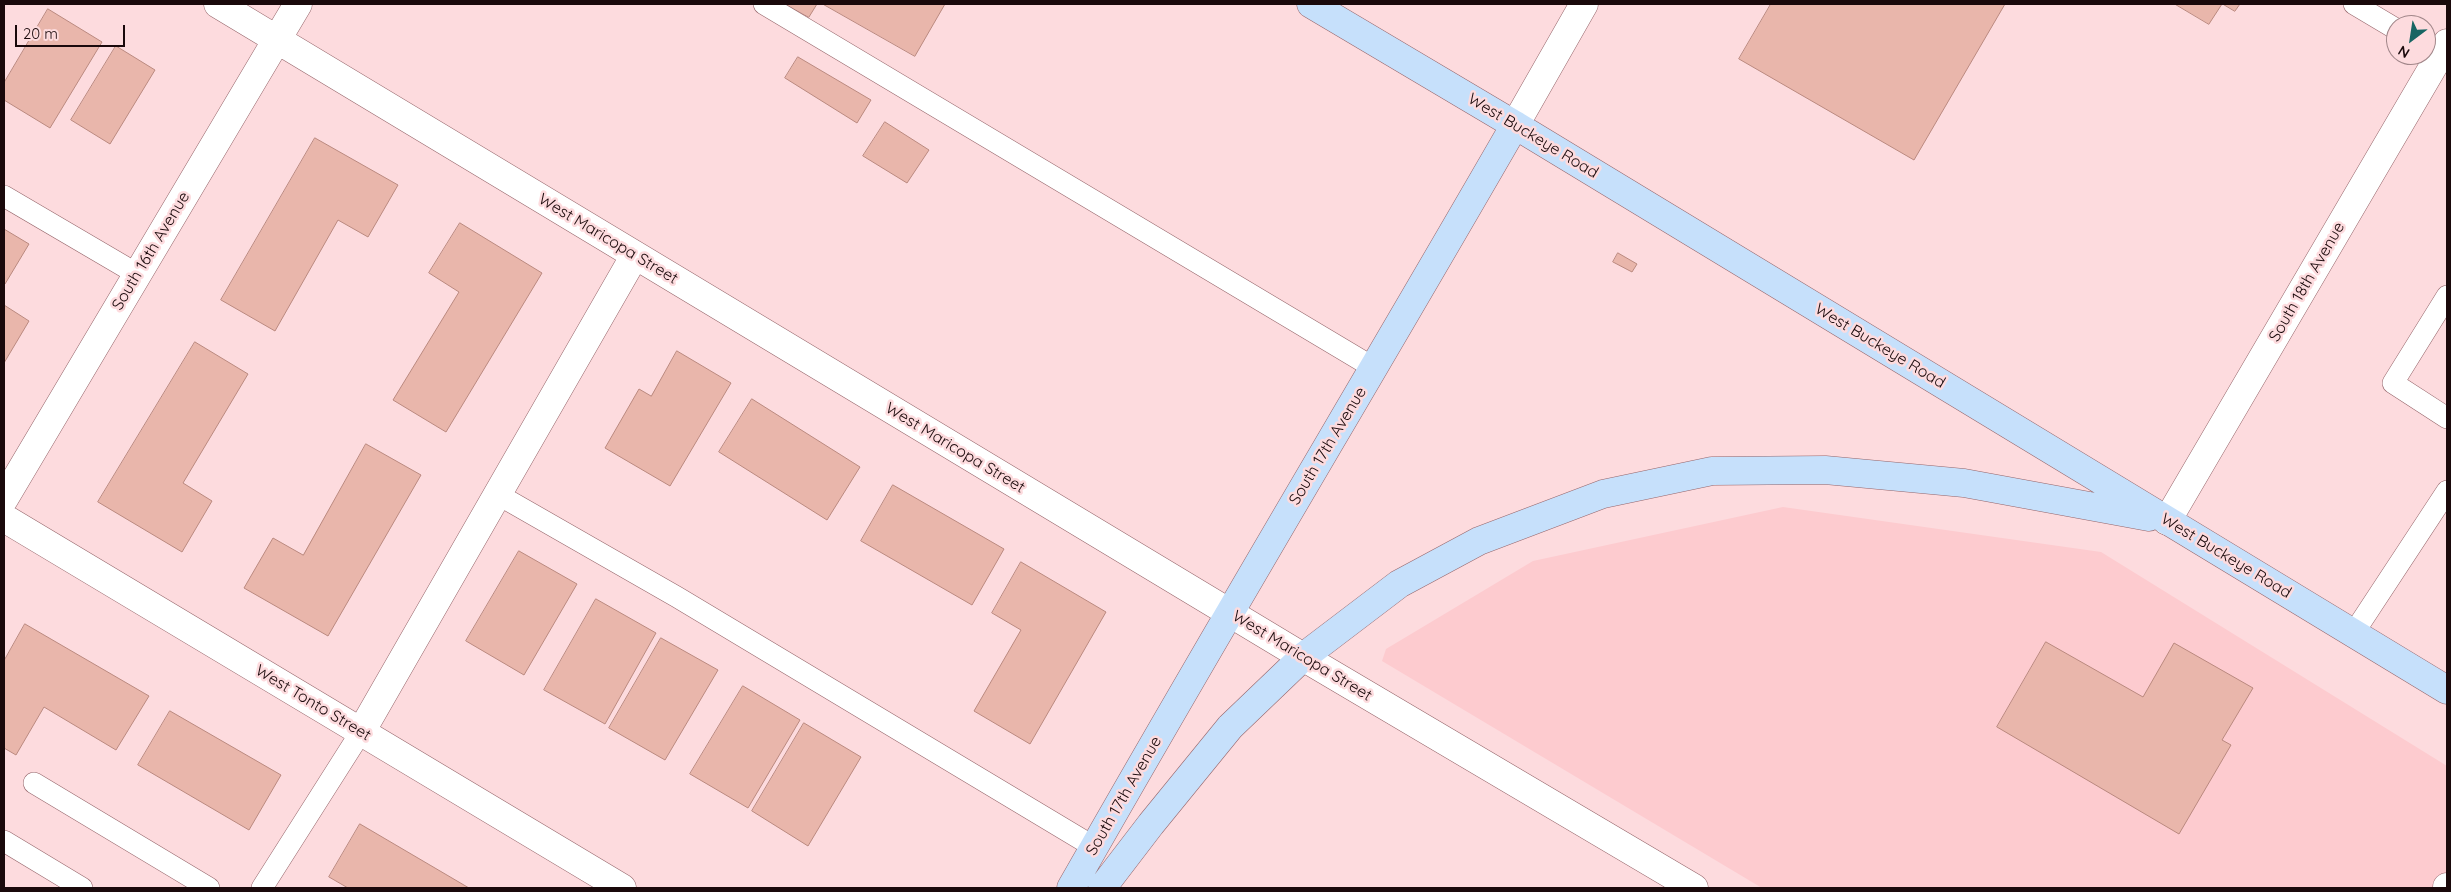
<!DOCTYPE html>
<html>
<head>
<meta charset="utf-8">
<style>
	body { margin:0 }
	#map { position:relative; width:2451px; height:892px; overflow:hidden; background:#fddbde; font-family:Quicksand,sans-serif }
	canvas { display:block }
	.frame { position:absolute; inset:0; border:5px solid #1a090b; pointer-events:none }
	.north { position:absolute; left:2386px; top:15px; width:50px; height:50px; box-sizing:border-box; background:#fddbde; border:1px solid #a2878a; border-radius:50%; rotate:211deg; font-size:14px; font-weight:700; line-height:20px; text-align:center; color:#1a090b }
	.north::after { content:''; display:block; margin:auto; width:18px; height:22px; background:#176563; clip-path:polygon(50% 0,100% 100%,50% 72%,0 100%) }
	.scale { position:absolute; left:15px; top:25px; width:110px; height:22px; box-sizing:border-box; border:2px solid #1a090b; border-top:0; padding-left:6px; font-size:15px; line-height:18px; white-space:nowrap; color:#1a090b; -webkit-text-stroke:4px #fddbde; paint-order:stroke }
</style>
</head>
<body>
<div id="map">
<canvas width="2451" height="892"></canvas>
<div class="frame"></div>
<div class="north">N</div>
<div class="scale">20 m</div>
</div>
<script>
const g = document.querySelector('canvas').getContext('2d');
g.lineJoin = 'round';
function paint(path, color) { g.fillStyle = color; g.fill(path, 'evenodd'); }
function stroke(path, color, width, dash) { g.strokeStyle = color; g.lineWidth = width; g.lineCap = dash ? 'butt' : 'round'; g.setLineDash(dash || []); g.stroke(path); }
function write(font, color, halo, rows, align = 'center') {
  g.font = font + ' Quicksand,sans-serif'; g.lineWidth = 5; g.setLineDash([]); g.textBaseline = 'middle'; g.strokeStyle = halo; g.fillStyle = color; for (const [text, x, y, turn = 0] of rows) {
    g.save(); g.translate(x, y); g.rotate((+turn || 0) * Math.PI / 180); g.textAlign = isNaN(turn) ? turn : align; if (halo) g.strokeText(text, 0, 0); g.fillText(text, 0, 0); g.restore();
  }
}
const built = new Path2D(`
	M1783 507 2101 552 2447 766V888H1762L1382 661 1386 649 1533 561Z`);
const building = new Path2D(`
	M785 4H817L809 17Z
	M823 4H945L915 56Z
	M1771 4H2005L1914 160 1739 59Z
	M2175 4H2222L2209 24Z
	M2223 4H2240L2235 11Z
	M48 9 102 42 50 128 4 100V83Z
	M116 46 155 70 110 144 71 120Z
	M798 57 871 100 857 123 785 78Z
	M885 122 929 150 907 183 863 156Z
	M315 138 398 185 368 237 338 220 275 331 221 300Z
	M460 223 542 273 446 432 393 400 459 292 429 273Z
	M4 229 29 244 5 284 4 283Z
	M1618 253 1637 264 1632 272 1613 262Z
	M4 305 29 321 4 363Z
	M195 342 248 374 183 483 212 501 182 552 98 502Z
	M677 351 731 383 670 486 605 448 639 389 651 396Z
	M752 399 860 467 827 520 719 452Z
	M366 444 421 475 328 636 244 588 273 538 303 555Z
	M893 485 1004 549 972 605 861 541Z
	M519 551 577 584 524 675 466 641Z
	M1021 562 1106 612 1030 744 974 711 1021 630 992 613Z
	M596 599 656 633 605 724 544 690Z
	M25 624 149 696 116 750 44 707 16 755 4 748V661Z
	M661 638 718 670 665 760 609 728Z
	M2046 642 2143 697 2174 643 2253 688 2222 740 2231 745 2179 834 1997 727Z
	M743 686 800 720 748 808 690 774Z
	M170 711 281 775 249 830 138 765Z
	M804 723 861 757 808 846 752 811Z
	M360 824 469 888H348L329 877Z`);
const service = new Path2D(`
	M764 4 1374 368
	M2354 4 2396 29
	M4 196 137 274
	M2447 296 2393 383 2447 418
	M497 494 677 597 1094 847
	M2353 634 2447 491
	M34 783 209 888
	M4 841 82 888
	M262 888 361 732`);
const minor = new Path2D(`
	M218 4 1303 657 1694 888
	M1515 125 1584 4
	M4 499 298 4
	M4 518 622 888
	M2167 521 2447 43
	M361 732 635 255
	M2447 888V887`);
const secondary = new Path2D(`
	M1311 4 1515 125 2447 690
	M1071 888C1216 632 1368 380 1515 125
	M1102 888 1151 824 1230 727 1303 657 1399 584 1479 541 1603 494 1712 471 1825 470 1964 483 2149 517`);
const streetNames = [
	["West Buckeye Road",1533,136,31],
	["West Maricopa Street",608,239,31],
	["South 16th Avenue",151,251,-59],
	["South 18th Avenue",2307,282,-60],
	["West Buckeye Road",1880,346,31],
	["South 17th Avenue",1328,446,-59],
	["West Maricopa Street",955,448,31],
	["West Buckeye Road",2226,556,31],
	["West Maricopa Street",1302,656,31],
	["West Tonto Street",313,703,31],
	["South 17th Avenue",1124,796,-60]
];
paint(built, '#fdcbcf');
paint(building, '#e9b6ab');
stroke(building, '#ba897f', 1);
stroke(service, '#95656a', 22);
stroke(minor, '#95656a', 29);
stroke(secondary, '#95656a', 29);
stroke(service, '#fff', 21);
stroke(minor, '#fff', 28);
stroke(secondary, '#c6e0fb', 28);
write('16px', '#1a090b', '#fddbde', streetNames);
</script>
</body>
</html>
